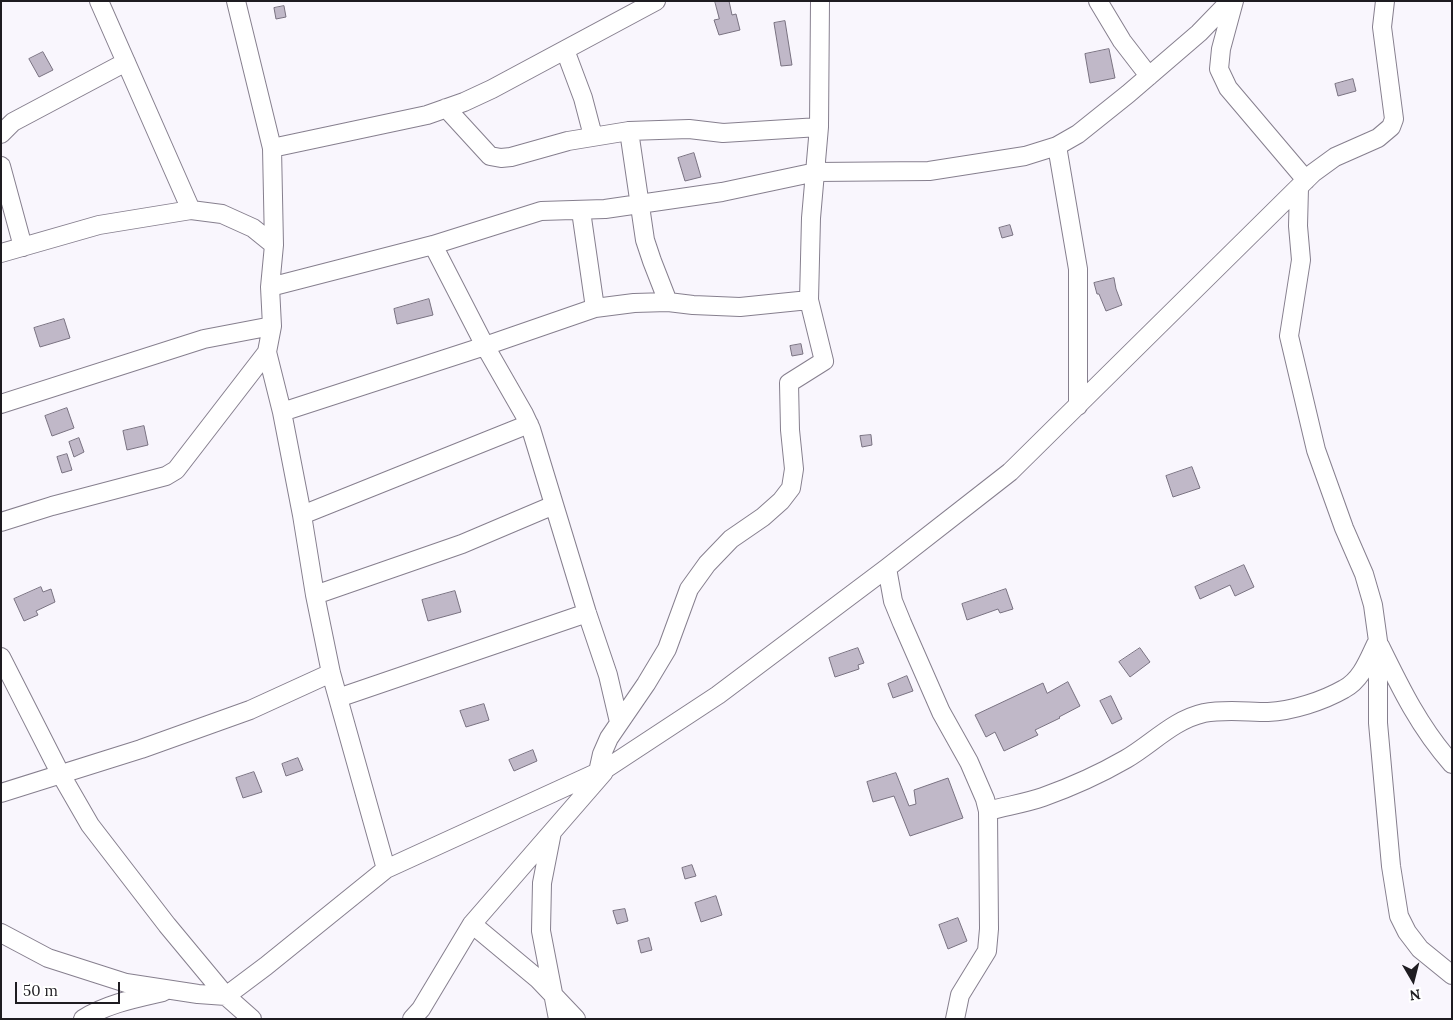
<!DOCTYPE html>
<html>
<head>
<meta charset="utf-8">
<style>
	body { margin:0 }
	#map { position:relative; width:1453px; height:1020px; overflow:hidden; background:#f9f6fd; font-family:Lora,serif }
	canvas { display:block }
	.frame { position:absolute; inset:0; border:2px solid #1e1c21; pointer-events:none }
	.north { position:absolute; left:1388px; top:955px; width:50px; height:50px; -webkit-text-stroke:4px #fff; paint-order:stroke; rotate:172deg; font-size:14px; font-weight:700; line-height:20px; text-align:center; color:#1e1c21 }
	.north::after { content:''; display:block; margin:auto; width:18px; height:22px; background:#1e1c21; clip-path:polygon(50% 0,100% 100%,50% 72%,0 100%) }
	.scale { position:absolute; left:15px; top:982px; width:105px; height:22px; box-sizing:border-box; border:2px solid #1e1c21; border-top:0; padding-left:6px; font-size:15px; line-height:18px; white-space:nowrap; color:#1e1c21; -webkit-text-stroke:4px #fff; paint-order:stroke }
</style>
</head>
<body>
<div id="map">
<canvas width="1453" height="1020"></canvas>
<div class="frame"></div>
<div class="north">N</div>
<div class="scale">50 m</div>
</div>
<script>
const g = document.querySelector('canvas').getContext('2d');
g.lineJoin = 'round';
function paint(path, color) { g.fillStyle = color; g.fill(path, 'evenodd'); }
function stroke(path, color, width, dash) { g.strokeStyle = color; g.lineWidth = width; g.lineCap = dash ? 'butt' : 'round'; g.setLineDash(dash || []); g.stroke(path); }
const building = new Path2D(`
	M715 1H729L732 15 736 14 740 30 719 35 714 20 719 19Z
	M284 6 286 17 276 19 274 8Z
	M785 21 792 65 781 66 774 23Z
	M1109 49 1115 78 1090 83 1085 54Z
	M43 52 53 70 39 77 29 59Z
	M1353 79 1356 91 1338 96 1335 84Z
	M694 153 701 177 685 181 678 158Z
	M1010 225 1013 235 1002 238 999 228Z
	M1114 278 1116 289 1122 305 1106 311 1099 294H1097L1094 283Z
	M429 299 433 315 397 324 394 309Z
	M64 319 70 338 40 347 34 328Z
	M801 344 803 354 792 356 790 346Z
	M67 408 74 428 52 436 45 416Z
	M144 426 148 445 127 450 123 431Z
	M871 435 872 445 862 447 860 436Z
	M79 438 84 452 74 457 69 442Z
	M67 454 72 470 62 473 57 457Z
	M1192 467 1200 488 1173 497 1166 476Z
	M1244 565 1254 587 1235 596 1230 585 1200 599 1195 587Z
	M41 587 43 592 51 589 55 602 36 611 38 615 24 621 14 599Z
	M1006 589 1013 609 1000 613 998 609 967 620 962 604Z
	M455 591 461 612 428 621 422 600Z
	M858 648 864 663 858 665 859 669 835 677 829 658Z
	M1140 648 1150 662 1130 677 1119 662Z
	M907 676 913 691 893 698 888 684Z
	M1068 682 1080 706 1059 717 1060 718 1035 730 1038 735 1004 751 995 732 986 737 975 715 1043 683 1047 693Z
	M1111 696 1122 719 1112 724 1100 701Z
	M484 704 489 720 466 727 460 711Z
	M533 750 537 761 514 771 509 760Z
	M298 758 303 770 286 776 282 764Z
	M254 772 262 792 243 798 236 778Z
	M896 773 909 806 916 804 914 790 948 778 963 818 910 836 894 796 873 802 867 782Z
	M692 865 696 876 685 879 682 868Z
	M716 896 722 915 701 922 695 903Z
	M625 909 628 921 617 924 613 911Z
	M958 918 967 941 948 949 939 925Z
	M649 938 652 950 641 953 638 941Z`);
const minor = new Path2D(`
	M99 1 191 210
	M236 1 272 148 274 245 270 287 272 326 267 352 282 412 302 515 315 595 331 673 386 869
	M1098 1 1122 41 1149 76
	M1234 1 1221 49 1219 69 1228 88 1306 180
	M565 50 583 98 593 136
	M446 108 490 156 501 158 511 157 568 141 629 131 689 129 723 133 819 127
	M629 131 645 240 652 261 668 302
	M1 134 13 122 126 62
	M1057 146 1078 269V406
	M272 148 427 115 464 102 492 89 656 1
	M1 166 23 247
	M1299 188 1298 226 1301 260 1289 336 1316 450 1344 528 1364 574 1373 605 1378 641V723L1391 866 1399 916 1407 932 1420 949 1452 975
	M581 211 595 308
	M433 245 485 346 524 414 531 429 587 613 608 675 619 722
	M1 253 99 225 191 210 222 214 253 228 274 245
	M270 287 433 245 541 211 605 209 722 192 816 172 929 171 1025 156 1057 146 1078 134 1128 94 1199 33 1230 1
	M1 404 204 339 272 326
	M282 412 485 346 595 308 634 303 668 302 693 305 740 307 809 300
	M302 515 529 424
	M1 522 52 506 166 476 176 470 267 352
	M887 568 893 601 902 623 941 712 969 762 985 799 988 811 989 929 987 951 960 995 955 1019
	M315 595 462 544 554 505
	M1380 646C1401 689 1420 728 1452 764
	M1 657 60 773 90 825 167 925 226 996 252 1019
	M338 698 587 613
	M598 772 602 754 609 738 646 684 667 649 689 589 707 564 731 539 763 517 781 501 791 488 794 469 790 430 789 383 824 361 809 300 811 218 819 127 820 1
	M1 793 141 749 250 710 331 673
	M988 811C1006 806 1026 803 1043 797 1071 787 1100 774 1126 759 1152 744 1173 720 1204 713 1225 709 1247 712 1268 712 1292 711 1323 701 1344 689 1361 680 1368 661 1376 644
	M552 832 542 883 541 931 558 1019
	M472 924 538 979 576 1019
	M1 933 48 958 126 983 198 994 226 996 266 966 386 869 607 768 718 695 887 568 1010 472 1313 173 1335 157 1378 138 1391 127 1394 119 1382 27 1385 1
	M83 1019C106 1004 137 998 163 992
	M412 1019 421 1009 472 924 604 772`);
paint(building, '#c0b8c8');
stroke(building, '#797281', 1);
stroke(minor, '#867f8e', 20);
stroke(minor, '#fff', 18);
</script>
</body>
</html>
